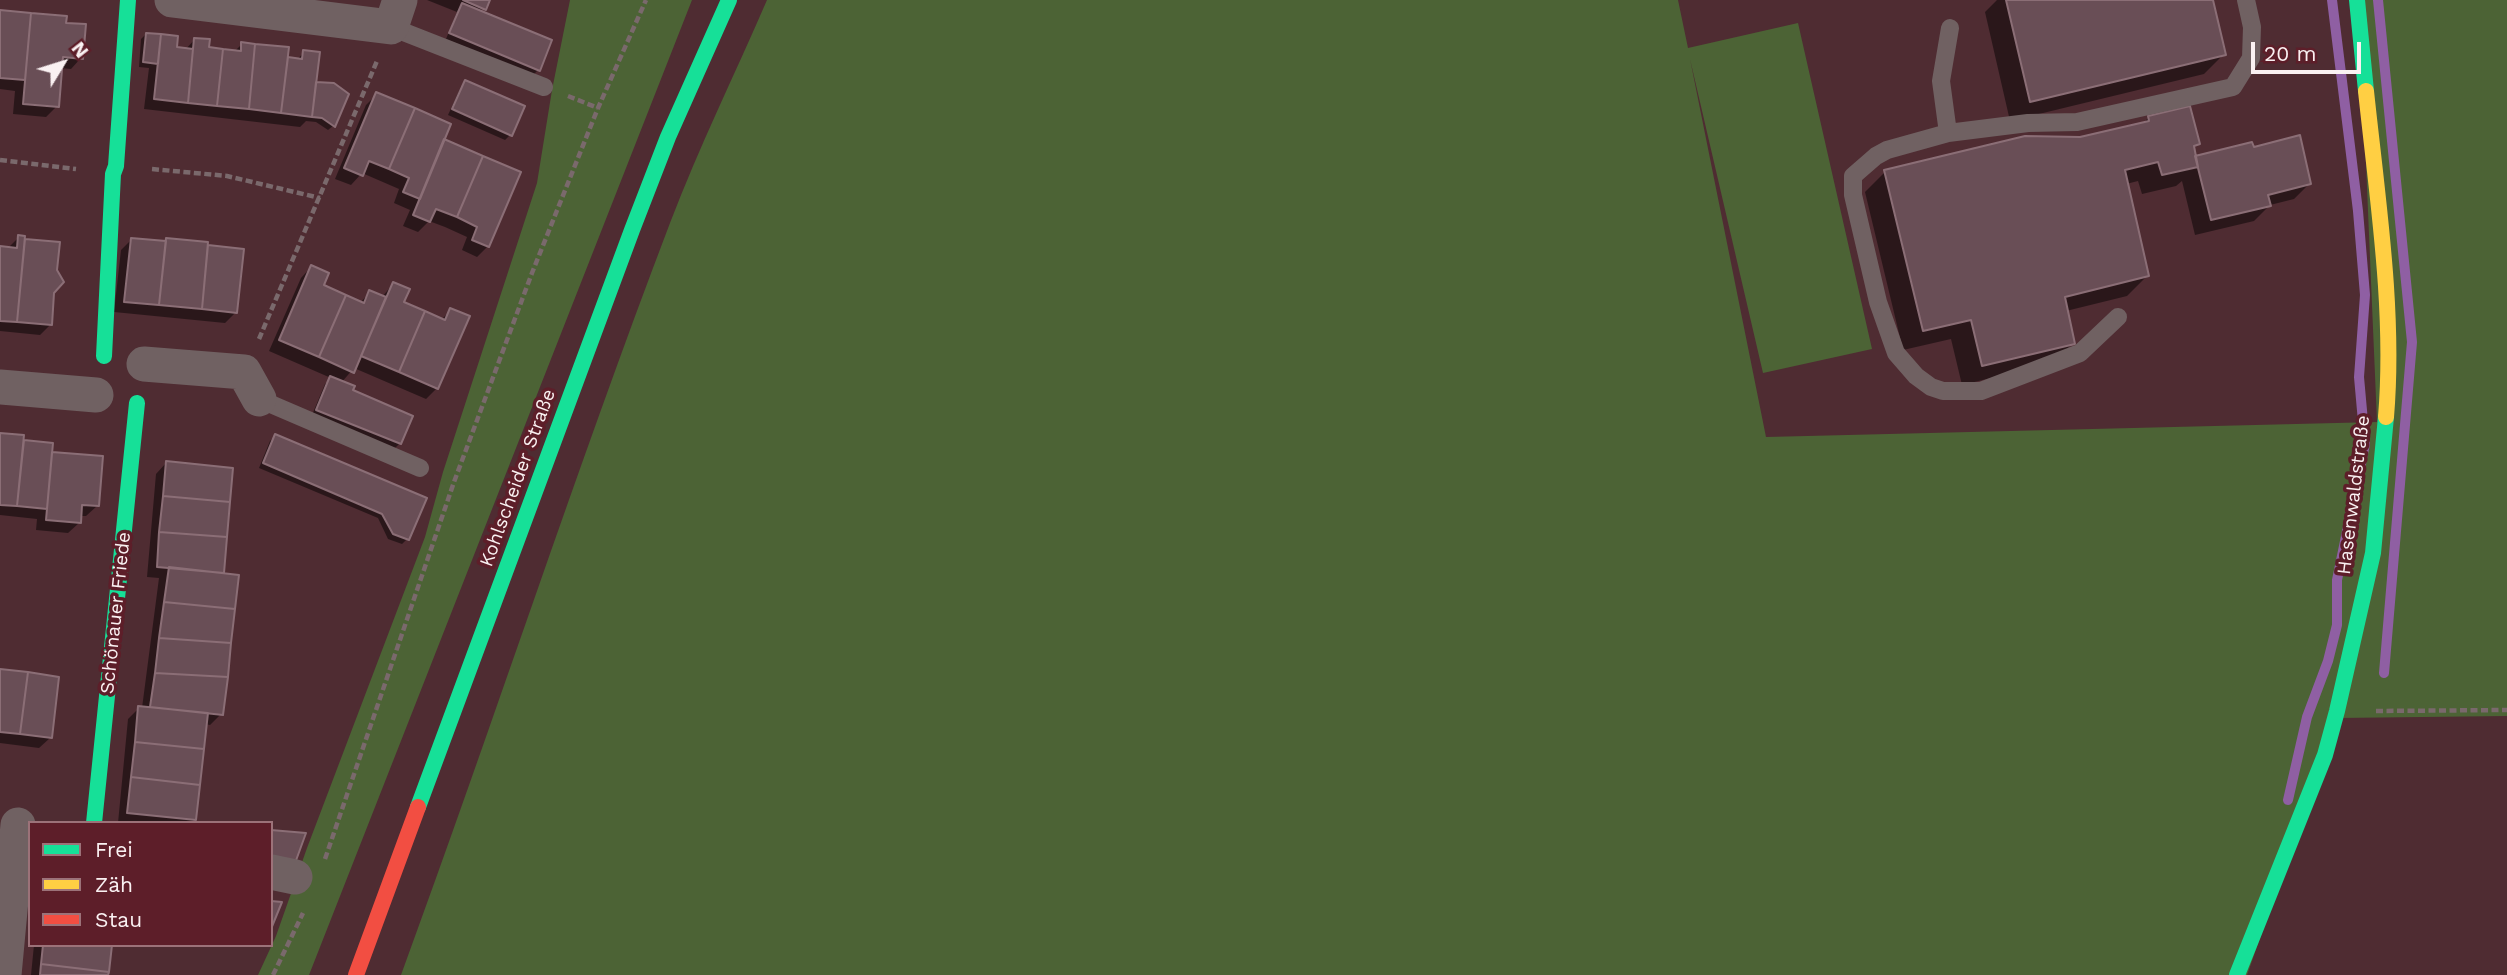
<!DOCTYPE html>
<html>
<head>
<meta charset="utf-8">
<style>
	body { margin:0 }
	#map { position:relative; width:2507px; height:975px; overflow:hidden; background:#4f2c32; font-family:"Work Sans",sans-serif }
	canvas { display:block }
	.legend { position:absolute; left:28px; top:821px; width:245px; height:126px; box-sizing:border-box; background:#5d1e29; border:2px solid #9c7279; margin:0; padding:9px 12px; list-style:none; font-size:21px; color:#faf1f2 }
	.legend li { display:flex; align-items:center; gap:14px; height:35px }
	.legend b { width:35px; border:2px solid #9c7279 }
	.north { position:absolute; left:28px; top:28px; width:70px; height:70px; -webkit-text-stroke:5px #5d1e29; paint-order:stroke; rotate:52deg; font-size:19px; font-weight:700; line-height:28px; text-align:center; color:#faf1f2 }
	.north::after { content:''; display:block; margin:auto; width:24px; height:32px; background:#faf1f2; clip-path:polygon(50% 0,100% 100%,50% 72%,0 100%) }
	.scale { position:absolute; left:2251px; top:42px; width:110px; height:32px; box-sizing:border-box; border:4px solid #faf1f2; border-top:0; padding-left:9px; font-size:21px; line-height:24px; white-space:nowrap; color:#faf1f2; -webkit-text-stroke:5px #5d1e29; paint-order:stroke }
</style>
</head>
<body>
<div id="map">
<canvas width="2507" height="975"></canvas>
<ul class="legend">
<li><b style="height:9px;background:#16e098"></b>Frei</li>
<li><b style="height:9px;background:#ffcf43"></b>Zäh</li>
<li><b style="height:9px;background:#f24e42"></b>Stau</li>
</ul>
<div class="north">N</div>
<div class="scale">20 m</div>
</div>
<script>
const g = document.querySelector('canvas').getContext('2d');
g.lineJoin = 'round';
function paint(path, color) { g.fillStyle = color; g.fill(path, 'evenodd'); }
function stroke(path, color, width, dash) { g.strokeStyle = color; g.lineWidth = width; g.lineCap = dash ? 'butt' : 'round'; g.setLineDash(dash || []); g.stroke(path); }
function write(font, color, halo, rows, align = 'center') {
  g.font = font + ' "Work Sans",sans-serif'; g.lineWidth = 7; g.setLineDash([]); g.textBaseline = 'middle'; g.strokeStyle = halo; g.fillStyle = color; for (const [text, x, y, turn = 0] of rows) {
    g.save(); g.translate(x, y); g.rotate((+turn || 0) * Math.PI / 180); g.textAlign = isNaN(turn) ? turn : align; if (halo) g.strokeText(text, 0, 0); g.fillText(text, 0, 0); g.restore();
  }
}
const green = new Path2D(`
	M570 0H692L309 975H258L276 936 307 848 425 537 443 472 537 183 552 90Z
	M767 0H1678L1688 48 1798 23 1872 349 1763 373 1690 59 1766 437 2377 422 2359 0H2507V716L2338 718 2247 975H401C493 725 575 472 670 223 699 147 735 74 767 0Z`);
const shadow = new Path2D(`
	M427 0H488L480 12 538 70 533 75 446 39 457 12Z
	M1997 0H2211L2224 54 2204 74 2010 121 1985 12Z
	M0 12 65 18V24L81 58 71 69 60 68 57 106 46 117 13 114 15 91 0 89Z
	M146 34 175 49 185 50 195 39 207 49 234 52 242 44 297 60 304 52 314 84 333 126 328 130 316 122 306 121 300 127 144 109 149 68 139 67 141 39Z
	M466 82 510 135 505 140 448 115 461 87Z
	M377 94 442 140 488 246 477 257 462 250 467 237 445 227 429 221 418 232 403 226 410 210 394 203 399 189 362 173 351 185 335 179 366 105Z
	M2189 109 2198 143 2193 149 2195 158 2252 149 2309 184 2294 199 2270 205 2254 221 2195 235 2182 181 2176 186 2142 194 2138 181 2126 184 2147 276 2127 296 2066 311 2073 343 2053 363 1962 385 1951 339 1903 350 1865 192 1885 172 2080 139 2142 125 2148 118Z
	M19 237 23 241 58 244 51 324 40 335 0 331V248L7 249Z
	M167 239 242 251 236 312 225 323 114 312 121 250 131 240 163 243Z
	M311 267 321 286 360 303 370 292 382 297 393 284 402 303 441 320 451 310 437 388 426 399 354 368 341 383 400 443 395 448 312 415 325 384 331 378 269 351 301 278Z
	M0 435 22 442 51 444 50 453 97 506 86 516H80L79 523 68 533 36 530 37 519 0 515Z
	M275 436 425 499 407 539 402 544 388 539 378 518 259 468 270 441Z
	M166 463 231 469 222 574 221 714 210 725 205 724 194 820 191 823H118L128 719 139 708H142L159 578 147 577 156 474Z
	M0 671 50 738 39 748 0 743Z
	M34 945H110L106 975H31Z`);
const stream = new Path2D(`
	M2378 0 2412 342 2384 673
	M2288 800 2307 717 2328 661 2337 625V580L2365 444 2359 377 2365 295 2358 211 2332 0`);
const building = new Path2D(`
	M463 0H490L486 10Z
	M2006 0H2213L2226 55 2030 102Z
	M462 3 552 40 540 71 449 33Z
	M0 10 31 13 25 80 0 78Z
	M31 13 67 16 66 23 86 24 83 59 63 57 59 107 23 104Z
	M146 33 161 34 158 64 143 62Z
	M161 34 178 36 177 47 193 49 188 103 154 99Z
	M194 38 210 39 209 47 223 49 217 106 188 103Z
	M241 42 255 44 249 109 217 106 223 49 241 51Z
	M255 44 289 47 281 113 249 109Z
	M303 50 320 52 312 117 281 113 288 57 302 59Z
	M465 80 525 106 512 136 452 109Z
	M316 82 334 83 349 94 335 127 322 118 312 117Z
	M376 92 415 108 389 169 369 161 363 176 344 168Z
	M2190 106 2200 144 2194 146 2198 167 2162 175 2158 162 2125 170 2149 276 2065 297 2075 344 1982 366 1971 320 1923 331 1884 170 2025 136 2080 137 2149 121 2148 116Z
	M415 108 451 124 420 199 403 192 409 178 389 169Z
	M2300 135 2311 184 2268 195 2271 206 2211 220 2195 156 2252 142 2254 147Z
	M444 139 483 156 457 217 436 209 430 222 413 215Z
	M483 156 521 172 489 247 472 240 477 227 457 217Z
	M18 235 25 236 17 322 0 321V246L17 248Z
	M131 238 166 241 159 305 124 302Z
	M166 238 208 242 202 309 159 305Z
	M25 239 60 242 57 270 64 282 54 293 52 325 17 322Z
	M208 245 244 249 237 313 202 309Z
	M311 265 329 273 324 285 346 295 319 357 279 340Z
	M393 282 410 289 404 302 425 311 399 372 361 356Z
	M369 290 386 297 354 373 319 357 346 295 364 303Z
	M450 308 470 316 438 389 399 372 425 311 445 320Z
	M330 376 355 386 353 390 413 416 401 444 316 410Z
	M0 433 24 435 17 506 0 505Z
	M275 434 427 498 409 540 393 534 382 514 263 463Z
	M24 440 53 443 47 509 17 506Z
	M52 452 103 456 99 506 82 505 81 523 46 520Z
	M166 461 233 468 230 502 163 496Z
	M163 496 230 502 227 537 159 532Z
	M159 532 227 537 224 573 157 567Z
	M169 567 239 575 235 609 164 602Z
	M164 602 235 609 231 643 159 638Z
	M159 638 231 643 228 677 155 673Z
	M0 669 28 672 20 734 0 732Z
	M28 672 59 677 52 738 20 734Z
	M155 673 228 677 223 715 150 707Z
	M138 706 208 713 204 749 135 742Z
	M135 742 204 749 200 785 131 777Z
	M131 777 200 785 196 820 127 813Z
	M271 830 306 833 294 866 271 864Z
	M271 901 282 902 271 929Z
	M43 945H112L109 972 41 964Z
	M41 964 109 972 108 975H40Z`);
const path = new Path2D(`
	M568 96 598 108
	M0 160 76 169
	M152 169 227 176 320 198
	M259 339 377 61
	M2376 711 2507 710
	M325 859 454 482 532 273 598 108 646 0
	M273 975 303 913`);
const lane = new Path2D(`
	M391 27 544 87
	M1950 28 1941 81 1948 133 2028 123 2077 122 2233 87 2251 58 2252 27 2246 0
	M1948 133 1887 150 1876 156 1853 176V195L1878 302 1896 353 1916 376 1931 387 1943 391H1981L2080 353 2118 317
	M259 399 420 468`);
const street = new Path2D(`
	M172 0 391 27 400 0
	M144 364 244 372 259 399
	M0 387 96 395
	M271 872 295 877
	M4 975 18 825`);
const fast = new Path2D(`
	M2357 0 2366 91
	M104 356 113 174 116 166 128 0
	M418 807 632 230 668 137 729 0
	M94 823 137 403
	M2237 975 2325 755 2337 711 2373 553 2386 417`);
const slow = new Path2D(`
	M2366 91C2377 196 2395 311 2386 417`);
const jam = new Path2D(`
	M356 975 418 807`);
const streetNames = [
	["Kohlscheider Straße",518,478,-70],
	["Hasenwaldstraße",2354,495,-83],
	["Schönauer Friede",116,613,-84]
];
paint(green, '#4c6335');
paint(shadow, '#0007');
stroke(stream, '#8f5fa3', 10);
paint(building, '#694e56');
stroke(building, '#8b6e76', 2);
stroke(path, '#7a696c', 4.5, [7, 3.5]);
stroke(lane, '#706162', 18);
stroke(street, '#706162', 35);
stroke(fast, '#16e098', 16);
stroke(slow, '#ffcf43', 16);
stroke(jam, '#f24e42', 16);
write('19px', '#faf1f2', '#5d1e29', streetNames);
</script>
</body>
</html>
